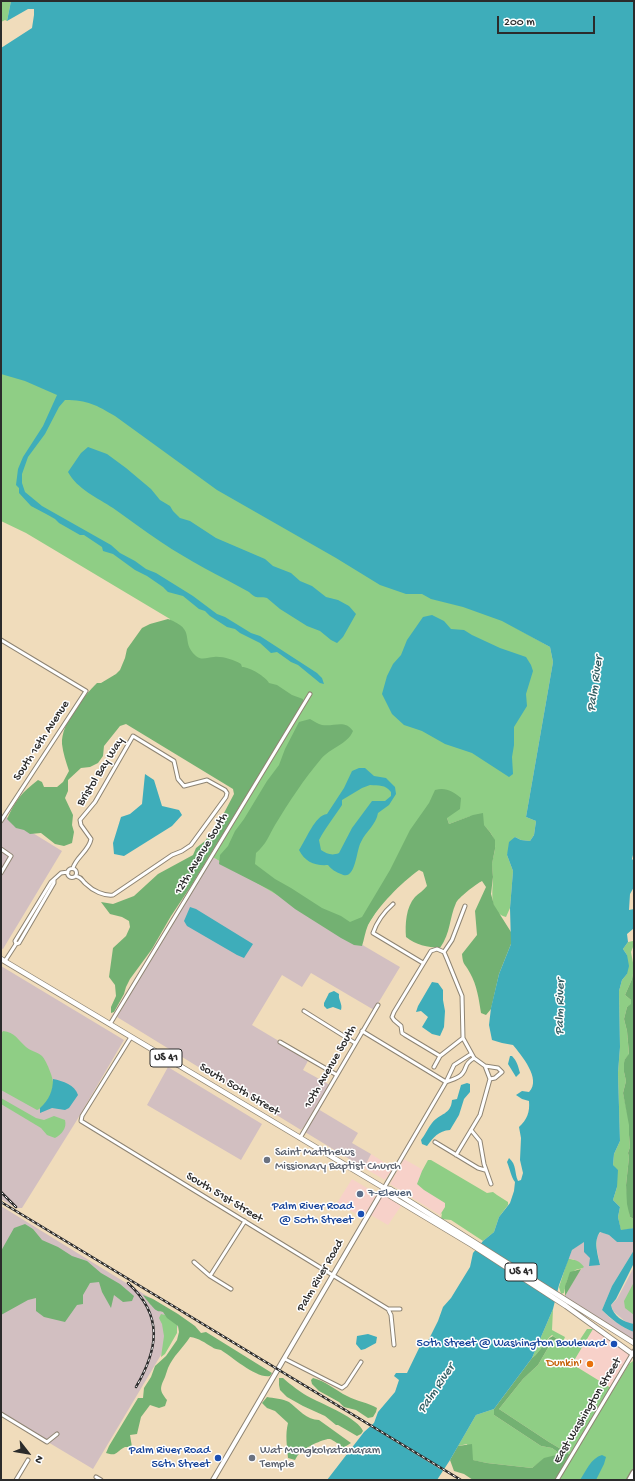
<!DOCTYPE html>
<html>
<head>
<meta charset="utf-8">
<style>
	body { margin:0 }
	#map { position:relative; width:635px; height:1481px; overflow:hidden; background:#f0dcbb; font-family:"Gochi Hand",sans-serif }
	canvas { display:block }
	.frame { position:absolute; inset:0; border:2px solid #2b2b2b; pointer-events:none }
	.north { position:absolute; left:8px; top:1433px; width:40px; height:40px; -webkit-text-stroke:3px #fff; paint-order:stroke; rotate:121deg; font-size:11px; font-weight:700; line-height:16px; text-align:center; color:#2b2b2b }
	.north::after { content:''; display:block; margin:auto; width:14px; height:18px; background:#2b2b2b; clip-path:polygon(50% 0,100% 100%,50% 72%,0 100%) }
	.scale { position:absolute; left:497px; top:16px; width:98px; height:18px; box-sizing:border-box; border:2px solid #2b2b2b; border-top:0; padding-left:5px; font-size:12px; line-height:14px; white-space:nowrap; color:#2b2b2b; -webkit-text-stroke:3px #fff; paint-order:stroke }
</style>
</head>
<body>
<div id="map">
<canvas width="635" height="1481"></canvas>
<div class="frame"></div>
<div class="north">N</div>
<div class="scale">200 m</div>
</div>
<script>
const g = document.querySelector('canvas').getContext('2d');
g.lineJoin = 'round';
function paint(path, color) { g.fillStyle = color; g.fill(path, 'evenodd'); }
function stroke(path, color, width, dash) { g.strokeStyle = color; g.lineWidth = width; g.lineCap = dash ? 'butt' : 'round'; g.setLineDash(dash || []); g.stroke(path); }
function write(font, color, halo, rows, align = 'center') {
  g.font = font + ' "Gochi Hand",sans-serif'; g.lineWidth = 3; g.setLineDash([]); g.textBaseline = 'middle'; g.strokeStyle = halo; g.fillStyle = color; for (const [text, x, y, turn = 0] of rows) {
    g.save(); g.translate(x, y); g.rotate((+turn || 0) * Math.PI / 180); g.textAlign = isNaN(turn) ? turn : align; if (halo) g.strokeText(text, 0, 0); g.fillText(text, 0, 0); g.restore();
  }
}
const built = new Path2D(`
	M371 1154 393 1168 385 1180 364 1168Z
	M404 1159 425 1171 448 1202 440 1215 390 1184Z
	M352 1179 377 1194 364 1218 337 1203Z
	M381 1193 401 1206 388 1225 369 1214Z
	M593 1329 632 1354 611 1388 572 1364Z`);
const industrial = new Path2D(`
	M2 814 62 851 3 949 1 948V816Z
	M211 856 400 967 374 1010 311 973 302 987 282 975 252 1025 309 1059 303 1070 330 1085 306 1124 301 1130 117 1017Z
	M1 966 124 1040 77 1120 22 1208H16L1 1199Z
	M168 1067 262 1124 241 1160 147 1105Z
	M318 1109 358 1133 352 1143 371 1154 364 1168 305 1132Z
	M1 1206 183 1318 93 1469 1 1414Z
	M601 1232 609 1235 617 1242H634V1250L612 1286 602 1310 610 1318 625 1328 634 1332V1345L565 1303V1296L578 1273 583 1267 573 1259H568L572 1250 584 1241 600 1265 597 1250V1236Z
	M634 1267V1324L627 1323 613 1311 611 1305 617 1299Z`);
const green = new Path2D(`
	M1 1H11L7 21 5 20 1 22Z
	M1 338 550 647 553 662 526 817 536 821 534 835 530 841 521 840 515 837 507 855 513 871 510 908 506 917C488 912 493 891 493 877 493 873 492 869 492 864 493 856 497 848 494 840 491 829 480 822 471 816L449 824 447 818 446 800 357 942 211 856 265 767 130 685 170 619 26 533 1 521Z
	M633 941V947L631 952 634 968 632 979 625 995 631 1000V1005L627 1007 624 1019 627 1031 629 1055 625 1059 624 1072 626 1081 623 1093 630 1125 629 1135 630 1147 628 1153 629 1157 626 1185 630 1217 634 1219V1228L621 1231 618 1217 620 1207 613 1200 617 1187 613 1165 614 1154 620 1141 618 1073 620 1047 619 991 622 980 627 974V955L623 949 628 942Z
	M3 1031C15 1032 18 1040 26 1047 30 1051 38 1052 42 1056 46 1060 53 1077 53 1082 54 1092 47 1106 37 1110L1 1090V1034Z
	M1 1098 36 1118 44 1120 54 1116 65 1120C67 1128 62 1134 55 1138L47 1135 41 1128 1 1104Z
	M428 1160H431L487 1193 493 1192 497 1195 508 1202V1205L499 1217 494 1232 483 1241 451 1220 441 1219 442 1213 440 1215 445 1207V1203L424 1190 417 1184 422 1171Z
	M568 1259C574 1259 580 1261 584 1267 580 1270 578 1268 574 1271 567 1275 566 1285 564 1293L561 1294 559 1287Z
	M634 1282V1315L625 1308 624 1301Z
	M553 1309 552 1330 565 1337 562 1344 566 1346 577 1344 587 1329H593L572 1364 611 1388 571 1455 549 1442 499 1409 523 1379 538 1365 552 1341 557 1339 552 1335C544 1341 541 1352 532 1358Z
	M161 1314 165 1315 177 1324V1333L165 1354 161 1357 164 1336 162 1324 159 1318Z
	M633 1361 634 1470 629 1480H558L629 1364Z
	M494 1409V1415L541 1446 552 1448 560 1454 544 1459 532 1468 487 1463 472 1460 467 1444 458 1446 476 1415Z`);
const forest = new Path2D(`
	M168 619C198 630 179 641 196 656 202 661 208 657 214 657 222 656 234 660 241 664L242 667C250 667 266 677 269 683L277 685 292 695 303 699V703L191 886 171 916 152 949 130 979 126 987 124 994 114 1012 111 1013V1007L116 996 115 985 109 977 113 948 126 936 130 927 129 921 122 917 110 914 101 902 113 904 134 896 158 874 193 855 196 848 205 841 224 813 234 794 233 789 126 724 120 726 104 746 103 756 98 763 90 767 81 768 68 780V791L65 798 73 815 72 825 74 832 72 843 64 846 55 844 41 833 30 834 24 830 16 828 7 819C15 801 22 792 38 780L42 782 44 787H57L63 782 69 771C66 762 63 753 62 744 61 723 83 697 97 683H101L116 674 120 670 125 658 127 649 142 628 150 624Z
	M310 719C314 721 318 724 322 725 334 727 345 719 353 731 348 744 330 748 321 759 304 779 289 802 275 825 268 837 267 843 256 853L255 864 275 879 291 888 322 908 341 916 350 922 362 917 390 870 410 830 429 803 435 790C446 787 452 791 461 798L460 809 447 818 449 824 473 815 483 813 484 825 490 832 495 840V849L492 864 493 877 491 894 494 905 511 932V944L499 974 491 1009 486 1015 481 1013C479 1000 477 985 470 973 465 963 463 966 462 954L477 935 475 911 486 887 482 881C476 884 458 898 456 903 449 919 451 932 440 948 427 947 416 945 406 937 405 924 406 907 415 897 419 893 423 891 427 886L423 872 419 870C401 883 379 905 368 925 365 932 364 940 362 946L354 945 341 938 295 909 272 891 219 864 220 855 228 846 235 831 244 819 267 781 279 765 285 749 299 722Z
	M634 968V1219L630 1217 627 1204 626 1185 629 1157 628 1153 630 1147 629 1135V1125L623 1093 626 1081 624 1072V1063L625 1059 629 1054 627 1031 624 1019 627 1007 631 1004V1000L625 995 632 979Z
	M25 1224 33 1229 42 1240 58 1247 72 1256 87 1261 101 1273 120 1284 134 1296 132 1301 123 1302 114 1295 111 1308 102 1292 99 1282 90 1283 83 1295V1304L77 1305 65 1322 44 1317 36 1311V1298L28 1300 1 1315V1251L14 1228Z
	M581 1269 565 1296V1286L570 1272Z
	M143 1295 153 1299 178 1314 195 1326 201 1333 206 1332 272 1373 270 1376C257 1379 232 1357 221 1350 218 1349 214 1349 212 1347 205 1343 199 1338 190 1337 183 1348 173 1356 168 1368 167 1371 166 1374 165 1377 160 1388 159 1390 167 1400L165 1406 159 1408 150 1405 141 1417 137 1434 130 1435 132 1447C129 1447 127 1447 125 1447 116 1451 118 1457 106 1453L109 1446 138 1398H143L144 1388 151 1377 155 1366 166 1356 177 1340 179 1332 178 1326 167 1318 163 1312C161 1311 158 1312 156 1310 154 1309 144 1297 143 1295Z
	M553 1336 557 1339 552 1341 538 1365 523 1379 499 1409 549 1442 571 1455 555 1480H473L464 1474 454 1471 450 1460 458 1446 472 1444 473 1460 487 1463 532 1468 544 1458 560 1454 552 1448 541 1446 494 1415V1409L532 1358C541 1352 544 1340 553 1336Z
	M279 1378H283C291 1385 301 1393 311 1398 323 1404 359 1419 363 1431L361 1434 357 1436 338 1425H336L325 1416 303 1406 287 1397 280 1390 279 1385Z
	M313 1378C326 1381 335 1390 347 1396 356 1401 369 1403 377 1408L376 1412 373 1417 368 1418 356 1410 344 1407 339 1402 319 1391 312 1384 311 1380Z
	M267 1397C273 1398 283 1399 289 1402 298 1409 307 1420 319 1420L351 1443 343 1448C340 1445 333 1440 330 1439 324 1438 305 1448 301 1452 298 1454 296 1458 295 1460L288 1458C287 1445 285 1435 288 1423L275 1411 267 1408 262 1403Z`);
const water = new Path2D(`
	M11 1H634V851L632 859 634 861V887L630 894 629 910 634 909 633 929 627 934 628 942 623 949 627 955 629 966 627 974 622 980 619 991 620 1047 618 1073 620 1141 614 1154 613 1165 618 1170 617 1187 613 1200 620 1207 618 1217 621 1230 634 1228V1242H617L609 1235 600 1232C593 1241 598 1255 600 1265L589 1266 590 1258 584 1252V1242L572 1250 559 1285 553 1309 532 1358 494 1409 476 1415 450 1460 437 1480H327L364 1432 374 1423 378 1412 395 1392 399 1380 394 1376 396 1373H407L422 1342 428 1341 438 1321 443 1307 451 1298 470 1267 473 1253 483 1241 494 1232 499 1217 510 1203 514 1191 515 1182C511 1177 510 1169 507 1162L509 1158C517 1165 514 1172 518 1181L521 1180 523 1173 520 1160 521 1138 519 1127C527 1120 530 1112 529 1101L522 1099 516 1095 522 1091 529 1092C542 1079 521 1055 513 1045L502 1043 492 1040 489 1025 491 1008 499 974 511 944 510 908 513 871 507 855 509 842 515 837 521 840 530 841 534 835 536 821 526 817 553 662 550 647 502 621 463 607 431 599 422 594H406L380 585 336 558 217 490 115 416C96 405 88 400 65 400L59 407 45 434 28 457 22 474V483L25 492 42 506 111 545 120 553 135 561 146 569 156 573 193 596 217 614 225 617 251 633 260 636 317 673 322 678 324 684 320 683 298 665 291 662 277 652 271 653 260 643 240 633 235 629 227 627 210 616 205 611 199 609 183 596 168 592 163 587 147 576 135 570 113 554 103 551 102 547 84 535H80L59 523 55 519 48 515 31 506 19 493V488L16 485 18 469 23 457 43 426 57 395 25 381 1 374V48L32 28 34 15V9H28L7 21Z
	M88 447 107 454 126 468 151 489 160 500 170 506 173 511 180 518 190 521 216 538 265 559 273 566 291 573 300 581 312 586 326 597 338 600 349 606 356 614 343 637 337 643 331 640 320 631 307 626 280 609 267 598C258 596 257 600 249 592 220 576 189 561 161 542 144 531 129 519 113 508 98 498 77 489 68 472L81 453Z
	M432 615 444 621 451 629 464 630 472 635 500 648 526 657 531 665 533 671 526 694 527 706 514 727V745L512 757 513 774 509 777 472 753 445 744 422 731 404 725 392 714 382 694 387 676 393 664 401 655 407 640 423 617Z
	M359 768H365L374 776 386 778 395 787 396 794 389 805 378 813C376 825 366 831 361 842 356 850 356 882 341 874 336 872 332 870 328 865 315 866 305 862 299 850 306 840 315 815 327 814L344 788 352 771ZM370 785C379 786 385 784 391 792V796L385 801H372L352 828 339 853C332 856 327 854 321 850L319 840C326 827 334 817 342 805V800L362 788Z
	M145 774 154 780 162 806 179 810 182 815 172 826 124 856 114 854 113 843 121 817 130 814 142 804Z
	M190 907 196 909 253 944 244 958 237 955 187 926 184 921Z
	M432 982 438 983 443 990V1000L445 1011 444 1027 440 1036 432 1034 422 1027 428 1017 421 1011 416 1012 418 1006Z
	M334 991 339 994C338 1000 343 1004 341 1010L333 1007 327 1009 324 1006V1003L329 993Z
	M510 1056H512C517 1061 518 1066 520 1073L516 1077 508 1064Z
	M53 1079C63 1081 75 1085 78 1095L69 1108 65 1110 52 1108 40 1113V1108C49 1100 53 1091 53 1079Z
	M467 1083 470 1084V1092L464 1099 459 1115 450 1130C438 1131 434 1137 427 1146L422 1144 421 1140C425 1135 428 1128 432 1123 440 1113 451 1115 452 1100L457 1099 461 1085Z
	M634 1250V1263L616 1299 611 1305C613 1316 623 1322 634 1324V1332C621 1327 611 1319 602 1310L612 1286Z
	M368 1334 377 1337 376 1343 365 1349 361 1350 356 1344 357 1336Z
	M602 1455 606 1457 604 1464 596 1480H580C586 1471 591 1458 602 1455Z`);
const pier = new Path2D(`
	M370 1424 446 1470 445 1472 368 1425Z`);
const street = new Path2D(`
	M1 640 86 691 1 821
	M1 849 11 856 1 873
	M73 868C76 857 89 851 91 839L81 825 80 820 95 802 133 736 174 761 178 779 184 786 207 780 225 790 227 793 226 797 191 845 182 851 172 855 113 895C104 896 93 891 86 884 81 880 83 878 76 876
	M67.5 873a4.5 4.5 0 1 1 9 0a4.5 4.5 0 1 1-9 0Z
	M393 904C384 912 377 921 373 933L423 963
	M16 944 19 943 54 883V880
	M444 952 452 940 465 906
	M5 961 16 944 15 941 51 882 61 873 68 872
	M304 1011 355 1043
	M110 1024 310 694
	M362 1031 446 1082
	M131 1037 82 1116 81 1121 388 1309 391 1315 394 1345
	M280 1042 337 1075
	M440 1056 405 1035 402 1033 401 1026 394 1020 392 1017 394 1012 431 951 437 949 444 952 447 959 462 996 463 1038 474 1058 485 1066 490 1079 480 1115 456 1155
	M485 1066 498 1068 502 1072 495 1078 490 1079
	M434 1067 440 1056 463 1038
	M446 1082C451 1080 459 1078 462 1074 468 1067 463 1065 474 1058
	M471 1130 480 1141 484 1164 491 1184
	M300 1138 378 1005
	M435 1142 478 1168 485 1170
	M384 1188 446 1082 454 1065 471 1054
	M194 1262 210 1276 231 1289
	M210 1276 245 1221
	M388 1309H400
	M285 1359 342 1388 346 1385 361 1362
	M1 1414 47 1442 57 1434
	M96 1477 101 1480
	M16 1480 28 1460
	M557 1480 634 1351`);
const secondary = new Path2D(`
	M213 1480 384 1188`);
const primary = new Path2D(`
	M1 959 379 1185 384 1188 387 1194 472 1245 566 1306 634 1355
	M384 1188 390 1189 634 1343`);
const highway = new Path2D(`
	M630 1480 634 1473`);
const rail = new Path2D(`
	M1 1192 16 1207
	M1 1202 461 1480
	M128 1283C164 1316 158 1349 136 1387`);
const markers = [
	[267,1160,4,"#6b7280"],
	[360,1194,4,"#5c6f8a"],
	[361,1214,4,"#1a4fb4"],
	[614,1344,4,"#1a4fb4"],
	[590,1364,4,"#e8710a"],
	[218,1458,4,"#1a4fb4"],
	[252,1458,4,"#6b7280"]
];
const shields = [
	[166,1058,32],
	[521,1272,32]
];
const shieldNames = [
	["US 41",166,1058],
	["US 41",521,1272]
];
const streetNames = [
	["South 16th Avenue",42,741,-57],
	["Bristol Bay Way",101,772,-58],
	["12th Avenue South",202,854,-59],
	["10th Avenue South",331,1067,-60],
	["South 50th Street",239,1090,31],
	["South 51st Street",224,1198,31],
	["Palm River Road",321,1276,-60],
	["East Washington Street",588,1411,-59]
];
const worshipNames = [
	["Saint Matthews",275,1153],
	["Missionary Baptist Church",275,1167],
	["Wat Mongkolratanaram",260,1451],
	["Temple",260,1465]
];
const serviceNames = [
	["7-Eleven",368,1194]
];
const transitNames = [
	["Palm River Road",353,1207],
	["@ 50th Street",353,1221],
	["50th Street @ Washington Boulevard",606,1344],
	["Palm River Road",210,1451],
	["56th Street",210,1465]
];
const foodNames = [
	["Dunkin'",582,1364]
];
const waterNames = [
	["Palm River",596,684,-82],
	["Palm River",561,1007,-89],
	["Palm River",437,1389,-56]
];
paint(built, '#f7d1c9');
paint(industrial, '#d2bfc1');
paint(green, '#8fce85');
paint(forest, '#73b172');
paint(water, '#3eadba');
paint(pier, '#f0dcbb');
stroke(street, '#8e8473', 5);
stroke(secondary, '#8e8473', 6);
stroke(primary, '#8e8473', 6);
stroke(highway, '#8e8473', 8);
stroke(street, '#fff', 3);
stroke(secondary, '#fff', 4);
stroke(primary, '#fff', 4.5);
stroke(highway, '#fff', 5.5);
stroke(rail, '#2b2b2b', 2.5);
stroke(rail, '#fff', 1, [3]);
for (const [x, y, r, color] of markers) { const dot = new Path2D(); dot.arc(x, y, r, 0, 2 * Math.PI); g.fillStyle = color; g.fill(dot); stroke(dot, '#fff', 1.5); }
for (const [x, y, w] of shields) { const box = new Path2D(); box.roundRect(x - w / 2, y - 9, w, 18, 3); g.fillStyle = '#fff'; g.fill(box); stroke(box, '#2b2b2b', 1); }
write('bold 11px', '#2b2b2b', null, shieldNames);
write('12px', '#2b2b2b', '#fff', streetNames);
write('12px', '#5b616d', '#fff', worshipNames, 'left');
write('12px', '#4e5e75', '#fff', serviceNames, 'left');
write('12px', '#164399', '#fff', transitNames, 'right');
write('12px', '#c56008', '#fff', foodNames, 'right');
write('italic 13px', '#335f64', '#fff', waterNames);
</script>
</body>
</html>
